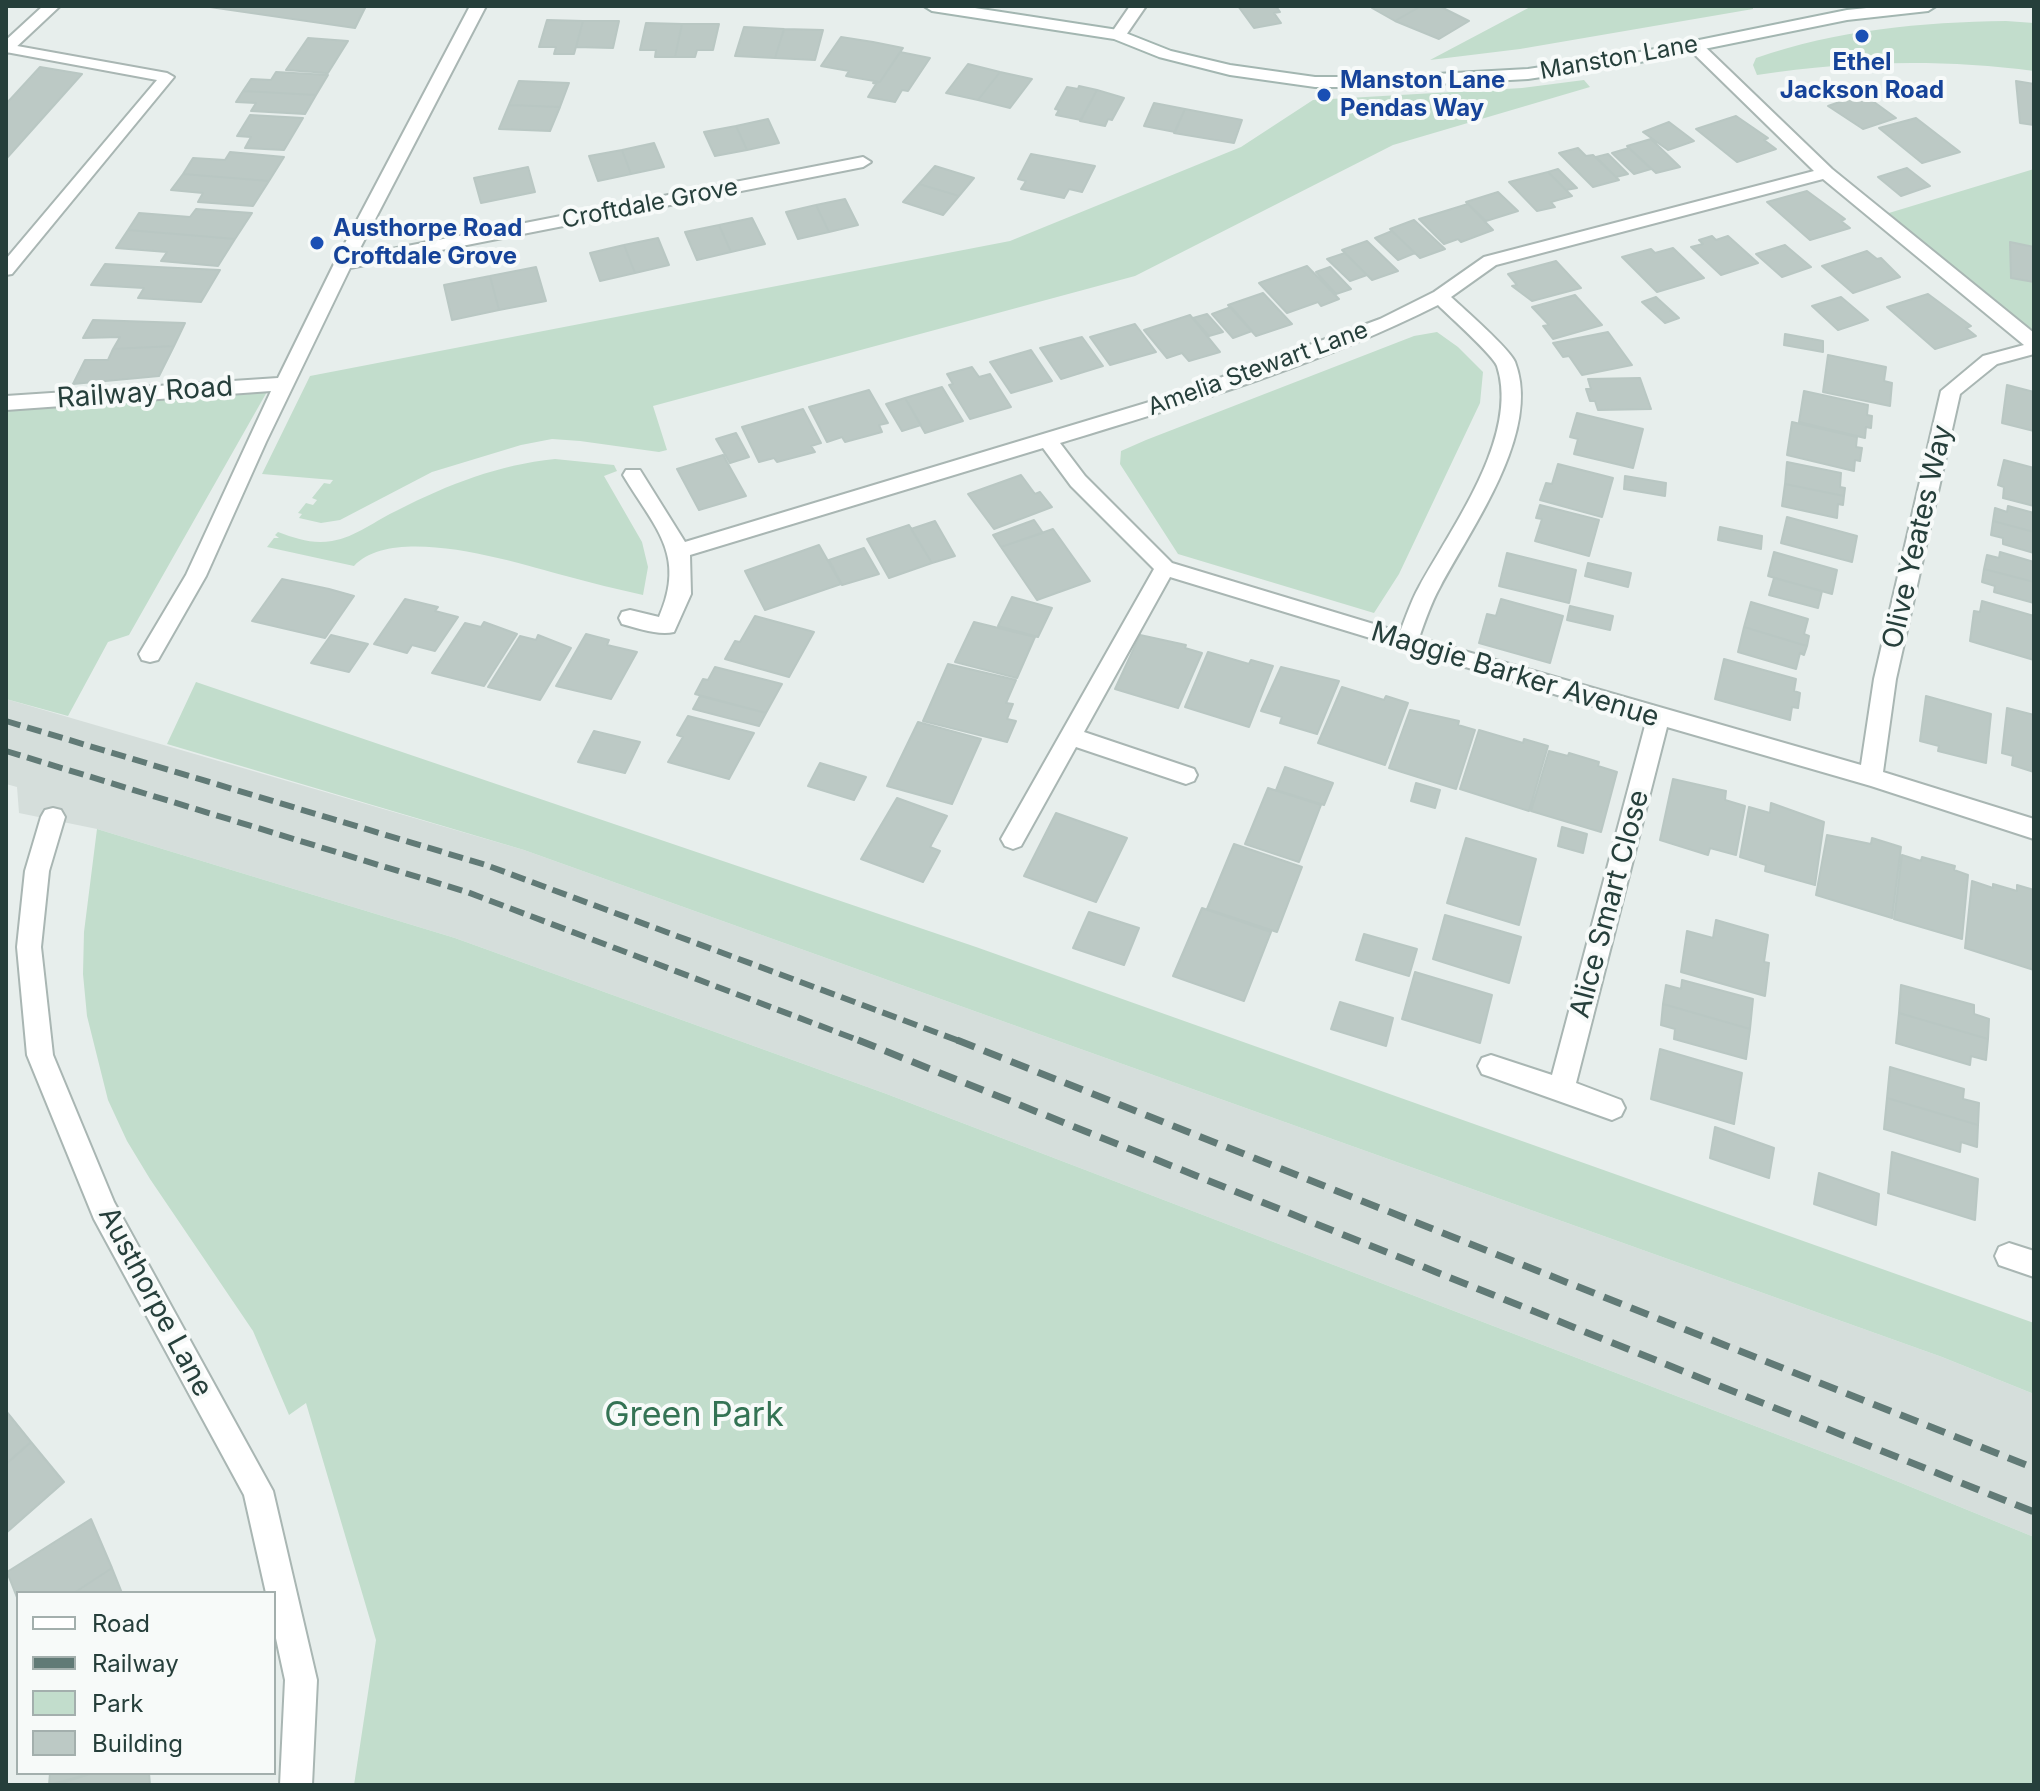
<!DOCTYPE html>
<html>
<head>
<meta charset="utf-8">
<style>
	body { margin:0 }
	#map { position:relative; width:2040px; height:1791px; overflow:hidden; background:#e7eeec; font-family:Inter,sans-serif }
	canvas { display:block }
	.frame { position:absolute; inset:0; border:8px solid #263f3b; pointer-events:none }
	.legend { position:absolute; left:16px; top:1591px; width:260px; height:184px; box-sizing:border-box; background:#f7faf9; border:2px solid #a3afad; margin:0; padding:10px 14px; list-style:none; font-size:24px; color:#263f3b }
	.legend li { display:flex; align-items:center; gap:16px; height:40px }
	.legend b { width:40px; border:2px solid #a3afad }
</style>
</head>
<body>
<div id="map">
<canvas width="2040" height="1791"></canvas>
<div class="frame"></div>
<ul class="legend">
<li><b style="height:10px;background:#fff"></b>Road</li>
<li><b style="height:10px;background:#617a76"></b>Railway</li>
<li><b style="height:22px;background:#c2ddcc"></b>Park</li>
<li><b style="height:22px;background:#bcc9c5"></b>Building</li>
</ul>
</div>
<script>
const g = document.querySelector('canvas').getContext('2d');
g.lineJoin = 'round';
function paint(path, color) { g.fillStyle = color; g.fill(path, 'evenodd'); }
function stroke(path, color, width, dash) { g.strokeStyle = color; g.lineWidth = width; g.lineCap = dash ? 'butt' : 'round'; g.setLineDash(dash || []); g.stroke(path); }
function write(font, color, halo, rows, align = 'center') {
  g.font = font + ' Inter,sans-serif'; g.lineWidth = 8; g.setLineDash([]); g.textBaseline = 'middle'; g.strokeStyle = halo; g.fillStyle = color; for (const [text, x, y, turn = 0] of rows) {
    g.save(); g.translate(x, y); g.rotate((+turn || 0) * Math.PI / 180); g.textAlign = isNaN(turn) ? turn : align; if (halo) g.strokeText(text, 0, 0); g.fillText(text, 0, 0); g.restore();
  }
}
const built = new Path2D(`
	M6 699 524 850 1942 1357 2034 1394V1537L1857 1465 884 1093 455 938 97 829 19 813 17 787 6 784Z`);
const green = new Path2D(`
	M1532 6H1753V9L1520 49 1430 60Z
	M2006 21 2034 23V71C1941 59 1849 61 1757 75L1753 65 1756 58C1836 30 1922 22 2006 21Z
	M1584 80 1590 87 1393 145 1135 276 653 406 667 450 659 452 580 441 552 439 521 445 432 472 340 520 321 523 299 518 302 514 298 513 306 503 313 505 317 500 312 498 324 483 330 484 333 480 262 474 310 376 1010 241 1241 147 1313 100 1522 88Z
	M2034 169V343L1879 216Z
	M1437 332 1458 347 1483 372 1480 403 1399 574 1374 613 1178 554 1120 464 1121 451 1146 440 1414 336Z
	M268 390 129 635 108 642 68 716 6 699V411Z
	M555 459 614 465 617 471 604 476 642 542 648 567 643 595C617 589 591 583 566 576 516 563 395 523 354 566L267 547 274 538H279L275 535 278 532C297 539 312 544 332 541 356 537 376 520 398 510 449 484 498 465 555 459Z
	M196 682 976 947 2034 1323V1394L1942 1357 524 850 167 744Z
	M97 829 455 938 884 1093 1857 1465 2034 1537V1785H354L376 1640 306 1403 289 1415 253 1331 150 1179 127 1141 108 1100 87 1016 83 974 84 932Z`);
const building = new Path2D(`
	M203 6H366L355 28Z
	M1238 6H1276L1280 12 1274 13 1281 23 1254 28Z
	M1376 6H1421L1395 21 1372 8Z
	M1421 6H1439L1469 21 1439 39 1395 21Z
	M547 20 583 21 574 54H554L556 47H539Z
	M583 21H619L613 48 576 47Z
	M646 23 682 24 675 57H655L656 50H640Z
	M682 24H719L713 50H697L695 57H675Z
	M744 27 784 29 775 58 735 56Z
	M784 29 823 30 815 60 775 58Z
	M841 37 873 42 903 48 880 82 874 81 846 76 849 71 821 66Z
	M308 38 348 41 328 73 286 70Z
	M900 52 930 58 908 91 902 90 895 102 868 97 876 84 873 83 880 82Z
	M968 64 1000 72 978 100 946 93Z
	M40 67 82 74 6 159V104Z
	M276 72 328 75 316 95 243 91 251 79 271 80Z
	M1000 72 1032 79 1010 108 978 100Z
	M519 81 569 83 560 107 509 105Z
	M2016 81 2034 84V125L2020 123Z
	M1079 86 1097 90 1081 120 1056 115 1059 110 1055 109 1067 87 1078 89Z
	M1097 90 1124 98 1112 120 1108 119 1105 126 1080 121Z
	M243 91 316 95 305 114 251 111 256 103 236 102Z
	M1863 94 1896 118 1863 129 1828 106Z
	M1154 103 1185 109 1175 132 1144 126Z
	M509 105 560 107 550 131 499 129Z
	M1185 109 1242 120 1234 143 1174 133Z
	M250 115 303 118 284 150 245 148 251 137 237 136Z
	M1736 116 1768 138 1764 140 1776 149 1737 162 1696 129Z
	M1916 118 1960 152 1922 163 1879 128Z
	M768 119 779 143 747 150 736 126Z
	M1669 122 1694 141 1668 150 1643 132Z
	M736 126 747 150 715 156 704 132Z
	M1651 139 1680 167 1656 173 1627 146Z
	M654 143 664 167 631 174 622 150Z
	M1578 148 1586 156 1593 155 1619 180 1593 187 1559 153Z
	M1629 148 1651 169 1634 174 1612 153Z
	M622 150 631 174 598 181 589 156Z
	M230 152 284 157 269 181 183 174 193 158 225 160Z
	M1031 154 1095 166 1082 192 1069 189 1064 198 1021 189 1026 181 1018 179Z
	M1608 154 1628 174 1616 177 1596 157Z
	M935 166 974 178 959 196 919 184Z
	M528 167 535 192 481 203 474 178Z
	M1907 168 1930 186 1901 196 1878 177Z
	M1558 169 1577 188 1566 190 1548 172Z
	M1548 172 1572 196 1551 202 1555 207 1537 211 1509 182Z
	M183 174 269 181 253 206 198 202 203 193 171 190Z
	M919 184 959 196 943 215 903 202Z
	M1807 191 1845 219 1841 221 1850 228 1810 240 1767 202Z
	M1498 192 1518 211 1486 221 1466 202Z
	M845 199 858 225 829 232 816 205Z
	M1468 204 1493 230 1461 242 1458 239 1444 244 1419 219Z
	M816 205 829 232 798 239 786 212Z
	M196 209 252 213 235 239 128 230 139 213 190 217Z
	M752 218 765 244 731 252 719 225Z
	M1414 220 1445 249 1420 258 1390 229Z
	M719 225 731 252 697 260 685 232Z
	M128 230 235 239 218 266 161 261 167 252 116 248Z
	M1392 231 1415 253 1398 260 1375 238Z
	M1712 236 1716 240 1728 236 1758 263 1721 275 1691 247 1703 244 1699 240Z
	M658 238 669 265 635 273 624 245Z
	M1367 241 1398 271 1372 280 1342 250Z
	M2010 242 2034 247V282L2011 278Z
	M624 245 635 273 600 281 590 253Z
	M1785 245 1811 267 1782 277 1756 254Z
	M1673 248 1704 278 1657 292 1622 257 1651 249 1655 253Z
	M1867 251 1877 259 1881 258 1900 277 1853 293 1822 266Z
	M1345 253 1367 275 1350 281 1327 259Z
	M1556 261 1581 288 1532 301 1512 286 1517 285 1508 274Z
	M105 264 157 267 220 270 201 302 138 298 144 288 91 285Z
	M1307 266 1339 299 1321 306 1318 302 1287 313 1259 283Z
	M536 267 546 301 499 310 490 276Z
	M1330 267 1351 289 1336 294 1316 272Z
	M490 276 499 310 452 320 444 285Z
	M1263 293 1292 324 1256 336 1228 305Z
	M1928 294 1971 326 1966 328 1976 336 1935 349 1887 307Z
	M1575 295 1602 325 1553 339 1543 326 1549 325 1532 307Z
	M1656 297 1679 318 1665 323 1642 302Z
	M1841 297 1868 320 1838 330 1812 306Z
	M1231 307 1252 331 1233 338 1212 314Z
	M1207 314 1223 332 1209 336 1193 318Z
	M1190 315 1220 352 1189 361 1182 353 1167 358 1144 330Z
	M93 320 185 323 174 346 113 349 120 337 83 338Z
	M1135 324 1156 352 1110 365 1090 337Z
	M1608 332 1632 365 1582 375 1569 356 1563 357 1553 343Z
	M1785 334 1823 341V352L1784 345Z
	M1082 337 1103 366 1061 379 1040 348Z
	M174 346 159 376 73 384 85 360H108L113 349Z
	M1031 350 1052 381 1011 393 990 362Z
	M1828 355 1886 367 1884 381 1892 383 1890 406 1823 392Z
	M972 367 979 377 990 374 1011 407 970 419 949 385 953 384 947 374Z
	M1640 378 1651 409 1598 410 1595 401H1590L1586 389H1591L1588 379Z
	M2007 385 2034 392V431L2002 423Z
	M942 387 963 421 925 433 905 398Z
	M869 390 888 423 879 425 882 432 845 442 842 437 827 442 809 407Z
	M1804 391 1868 405 1867 415 1872 416 1871 428 1866 427 1865 438 1799 422Z
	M905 398 921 425 902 431 886 404Z
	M803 409 821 443 811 446 815 452 777 462 774 458 759 462 742 427Z
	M1577 413 1643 429 1633 468 1574 454 1578 439 1570 437Z
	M1792 422 1857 437 1856 447 1862 448 1860 461 1855 460 1854 471 1787 455Z
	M736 433 749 457 730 463 716 439Z
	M723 455 746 496 699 510 677 469Z
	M2004 460 2034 468V506L2003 498 2004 487 1998 485Z
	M1787 462 1841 473 1840 487 1845 488 1844 496 1785 484Z
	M1558 464 1613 478 1602 517 1540 500 1546 483 1552 484Z
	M1021 475 1035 494 1040 492 1052 507 994 529 968 494Z
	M1625 476 1666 483 1665 496 1624 489Z
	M1785 484 1844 496 1843 505 1838 504 1837 518 1782 506Z
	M1540 505 1599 520 1589 556 1535 541 1542 519 1536 518Z
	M2008 506 2034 513V532L1993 521 1995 508 2007 512Z
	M1787 517 1857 536 1852 562 1781 543Z
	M1034 520 1043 533 1001 547 993 535Z
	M935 521 955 556 932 563 911 529Z
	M1993 521 2034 532V553L2003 544V538L1991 535Z
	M909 525 932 563 889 578 867 539Z
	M1720 527 1762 536 1761 549 1718 540Z
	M1053 529 1090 581 1037 600 1001 547Z
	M819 545 841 584 765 610 745 571Z
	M864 548 879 574 842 585 829 560Z
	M1774 552 1837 570 1832 594 1768 576Z
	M2000 552 2034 562V582L1984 569 1987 555 1999 558Z
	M1507 553 1576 570 1569 603 1499 586Z
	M1588 563 1631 573 1628 587 1585 576Z
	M1984 569 2034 582V603L1994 592 1995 586 1982 582Z
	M1774 578 1822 591 1818 608 1769 595Z
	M282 579 329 589 354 596 325 638 252 621Z
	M1012 597 1052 608 1038 637 998 626Z
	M405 599 438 607 435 611 458 617 435 651 412 645 407 653 374 644Z
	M1501 599 1563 616 1550 663 1479 643 1487 614 1496 616Z
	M1982 601 2034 616V660L1970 641 1974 611 1980 612Z
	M1751 602 1808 619 1804 634 1809 636 1807 646 1744 627Z
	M1570 606 1613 616 1610 630 1567 620Z
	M755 616 814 632 789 677 725 659 735 641 740 642Z
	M484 622 517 634 484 686 432 673 465 623 481 627Z
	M974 622 1035 637 1017 678 955 662Z
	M1744 627 1807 646 1804 655 1800 653 1796 669 1738 652Z
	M586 634 609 640 607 645 637 652 611 699 556 686Z
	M331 635 368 644 349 672 311 663Z
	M538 635 571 648 540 700 488 687 520 636 536 640Z
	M1140 635 1186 645 1185 648 1202 653 1178 708 1115 689Z
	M1208 652 1249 664 1251 660 1273 666 1249 727 1185 707Z
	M1724 659 1796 679 1794 691 1800 693 1798 708 1792 707 1790 720 1715 699Z
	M948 664 1016 680 1006 703 1013 704 1007 719 1016 721 1007 742 923 721Z
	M715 667 782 684 766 713 695 694 703 679 708 680Z
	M1281 667 1339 681 1317 734 1280 723 1282 717 1261 711Z
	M1342 687 1384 700 1386 696 1408 703 1385 765 1318 743Z
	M700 696 766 713 759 726 693 709Z
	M1926 696 1991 714 1986 763 1938 751 1939 746 1920 741Z
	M2007 708 2034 715V772L2012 765 2013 756 2002 753Z
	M1410 710 1459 721 1458 725 1475 730 1456 789 1389 768Z
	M688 716 754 733 729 779 668 762 683 737 677 735Z
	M918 722 981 739 952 804 887 786Z
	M1479 730 1523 743 1524 739 1548 746 1529 811 1460 789Z
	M594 731 640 742 625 773 578 762Z
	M1549 751 1568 756 1569 753 1599 762 1598 766 1617 772 1601 832 1531 811Z
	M820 763 866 777 854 800 808 786Z
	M1285 767 1333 783 1324 805 1276 790Z
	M1673 779 1726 791 1725 800 1745 806 1736 855 1710 848 1708 855 1660 840Z
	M1416 783 1440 790 1435 808 1411 801Z
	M1268 788 1321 805 1299 862 1245 844Z
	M897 798 947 816 930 847 940 851 923 882 861 859Z
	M1771 803 1824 822 1815 885 1765 871 1766 865 1740 857 1749 807 1770 813Z
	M1056 813 1127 838 1096 902 1024 876Z
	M1562 827 1587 834 1583 853 1558 846Z
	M1827 835 1871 844 1872 838 1901 847 1892 918 1816 895Z
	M1466 838 1536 859 1519 925 1447 903Z
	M1234 844 1302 867 1277 932 1207 909Z
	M1902 855 1921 861 1922 857 1955 866 1954 870 1968 875 1962 939 1894 919Z
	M1972 881 1993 888V884L2017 891V885L2034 890V970L1965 948Z
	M1202 908 1271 932 1244 1001 1173 976Z
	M1089 912 1139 928 1124 965 1073 948Z
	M1445 915 1521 937 1509 983 1433 959Z
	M1716 920 1768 935 1764 962 1769 963 1765 996 1681 972 1687 931 1713 938Z
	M1364 934 1417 949 1409 976 1356 960Z
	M1415 972 1492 995 1480 1043 1402 1019Z
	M1682 980 1753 999 1750 1029 1663 1004 1666 985 1681 989Z
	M1901 985 1974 1005V1014L1989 1019 1988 1039 1899 1013Z
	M1340 1002 1393 1018 1386 1046 1331 1029Z
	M1663 1004 1750 1029 1746 1059 1674 1039 1675 1029 1661 1025Z
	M1899 1013 1988 1039 1986 1060 1971 1056 1970 1065 1896 1043Z
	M1660 1049 1742 1073 1734 1124 1651 1099Z
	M1890 1067 1964 1089 1963 1099 1979 1103 1978 1125 1887 1098Z
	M1887 1098 1978 1125 1977 1147 1961 1142 1960 1152 1884 1129Z
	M1715 1127 1774 1148 1769 1178 1710 1158Z
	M1892 1152 1978 1179 1975 1220 1888 1193Z
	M1819 1173 1879 1194 1876 1225 1814 1204Z
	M6 1411 31 1442 6 1464Z
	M31 1442 64 1482 6 1533V1464Z
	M91 1519 112 1568 74 1593H18V1600L7 1572Z
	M112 1568 122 1593H74Z
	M50 1773H93L49 1785Z
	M93 1773H149L150 1785H55Z`);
const lane = new Path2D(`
	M6 44 167 73 174 77 12 274 6 275V259L157 80 6 52Z`);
const street = new Path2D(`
	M43 6H60L12 51 6 53V40Z
	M470 6H486L356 256 863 157 871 162 863 167 350 268 266 442 206 576 158 660 150 662 142 660 139 654 186 575 271 391 6 410V396L278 378 334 264Z
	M1130 6H1146L1124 38H1112L1110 35Z
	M1695 41 1701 43 1832 169 2034 333V354L1997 364 1960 394 1896 679 1883 772 2034 819V839L1871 786 1667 727 1576 1083 1621 1100 1625 1108 1621 1116 1612 1120 1491 1077 1482 1074 1478 1066 1482 1058 1491 1055 1552 1075 1646 722 1170 577 1084 732 1194 769 1197 775 1194 781 1186 784 1076 747 1021 846 1013 849 1005 846 1001 839 1005 832 1154 569 1071 486 1043 448 690 555 691 594 674 632C659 636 637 628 622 624L619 618 622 612 630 610 659 617C687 554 654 527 623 475L626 470H640L685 542 1179 393 1380 319 1434 292 1484 257 1814 171 1689 49 1687 46ZM1823 179 2024 345 1983 356 1941 391 1874 679 1861 765 1419 638C1425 621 1431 603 1440 587 1471 528 1542 432 1515 362 1510 349 1464 309 1451 297L1496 265ZM1438 305C1449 316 1493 355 1497 366 1520 436 1451 528 1419 587 1411 601 1406 617 1400 632L1172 563 1085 476 1060 443C1188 404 1319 365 1438 305Z
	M53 808 61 810 65 817 49 871 41 947 53 1055 114 1202 273 1491 317 1680 312 1785H280L285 1680 274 1629V1593H266L244 1495 94 1219 27 1055 17 947 25 871 41 817 45 810Z
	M2009 1243 2034 1251V1277L1999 1265 1995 1256 1999 1247Z`);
const secondary = new Path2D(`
	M924 6H962L1118 30 1171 51 1230 65 1315 77H1382L1528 69 1635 53 1847 10 1886 6H1936L1928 11 1847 20 1635 63 1528 79 1382 87H1315L1230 75 1159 57 1114 39 932 11Z`);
const railFar1 = new Path2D(`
	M6 721 486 865 962 1042
	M6 751 467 892 863 1042`);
const rail = new Path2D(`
	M858 1040 2034 1512
	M957 1040 2034 1468`);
const markers = [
	[1862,36,8,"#1a4fb4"],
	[1324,95,8,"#1a4fb4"],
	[317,243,8,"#1a4fb4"]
];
const farStreetnames = [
	["Manston Lane",1619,58,-10],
	["Croftdale Grove",650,204,-11],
	["Amelia Stewart Lane",1258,369,-20]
];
const farTransitnames = [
	["Ethel",1862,63,"center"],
	["Jackson Road",1862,91,"center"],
	["Manston Lane",1340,81],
	["Pendas Way",1340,109],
	["Austhorpe Road",333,229],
	["Croftdale Grove",333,257]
];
const streetNames = [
	["Railway Road",145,393,-4],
	["Olive Yeates Way",1918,537,-77],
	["Maggie Barker Avenue",1515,675,17],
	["Alice Smart Close",1610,904,-75],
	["Austhorpe Lane",155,1302,62]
];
const nearParknames = [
	["Green Park",694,1416]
];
paint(built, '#d5dedb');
paint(green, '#c2ddcc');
paint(building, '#bcc9c5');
stroke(building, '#b9c7c3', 2);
stroke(lane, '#a9b6b3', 4);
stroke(street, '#a9b6b3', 4);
stroke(secondary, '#a3b6b1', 4);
paint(lane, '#fff');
paint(street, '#fff');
paint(secondary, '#fff');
stroke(railFar1, '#617a76', 6, [15, 7]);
stroke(rail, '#617a76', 7, [19, 10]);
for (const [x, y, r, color] of markers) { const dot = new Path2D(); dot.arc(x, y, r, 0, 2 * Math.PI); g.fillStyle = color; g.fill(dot); stroke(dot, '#f7faf9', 3); }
write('24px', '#263f3b', '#f7faf9', farStreetnames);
write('bold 24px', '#164399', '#f7faf9', farTransitnames, 'left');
write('28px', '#263f3b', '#f7faf9', streetNames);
write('34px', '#347354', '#f7faf9', nearParknames);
</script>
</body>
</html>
